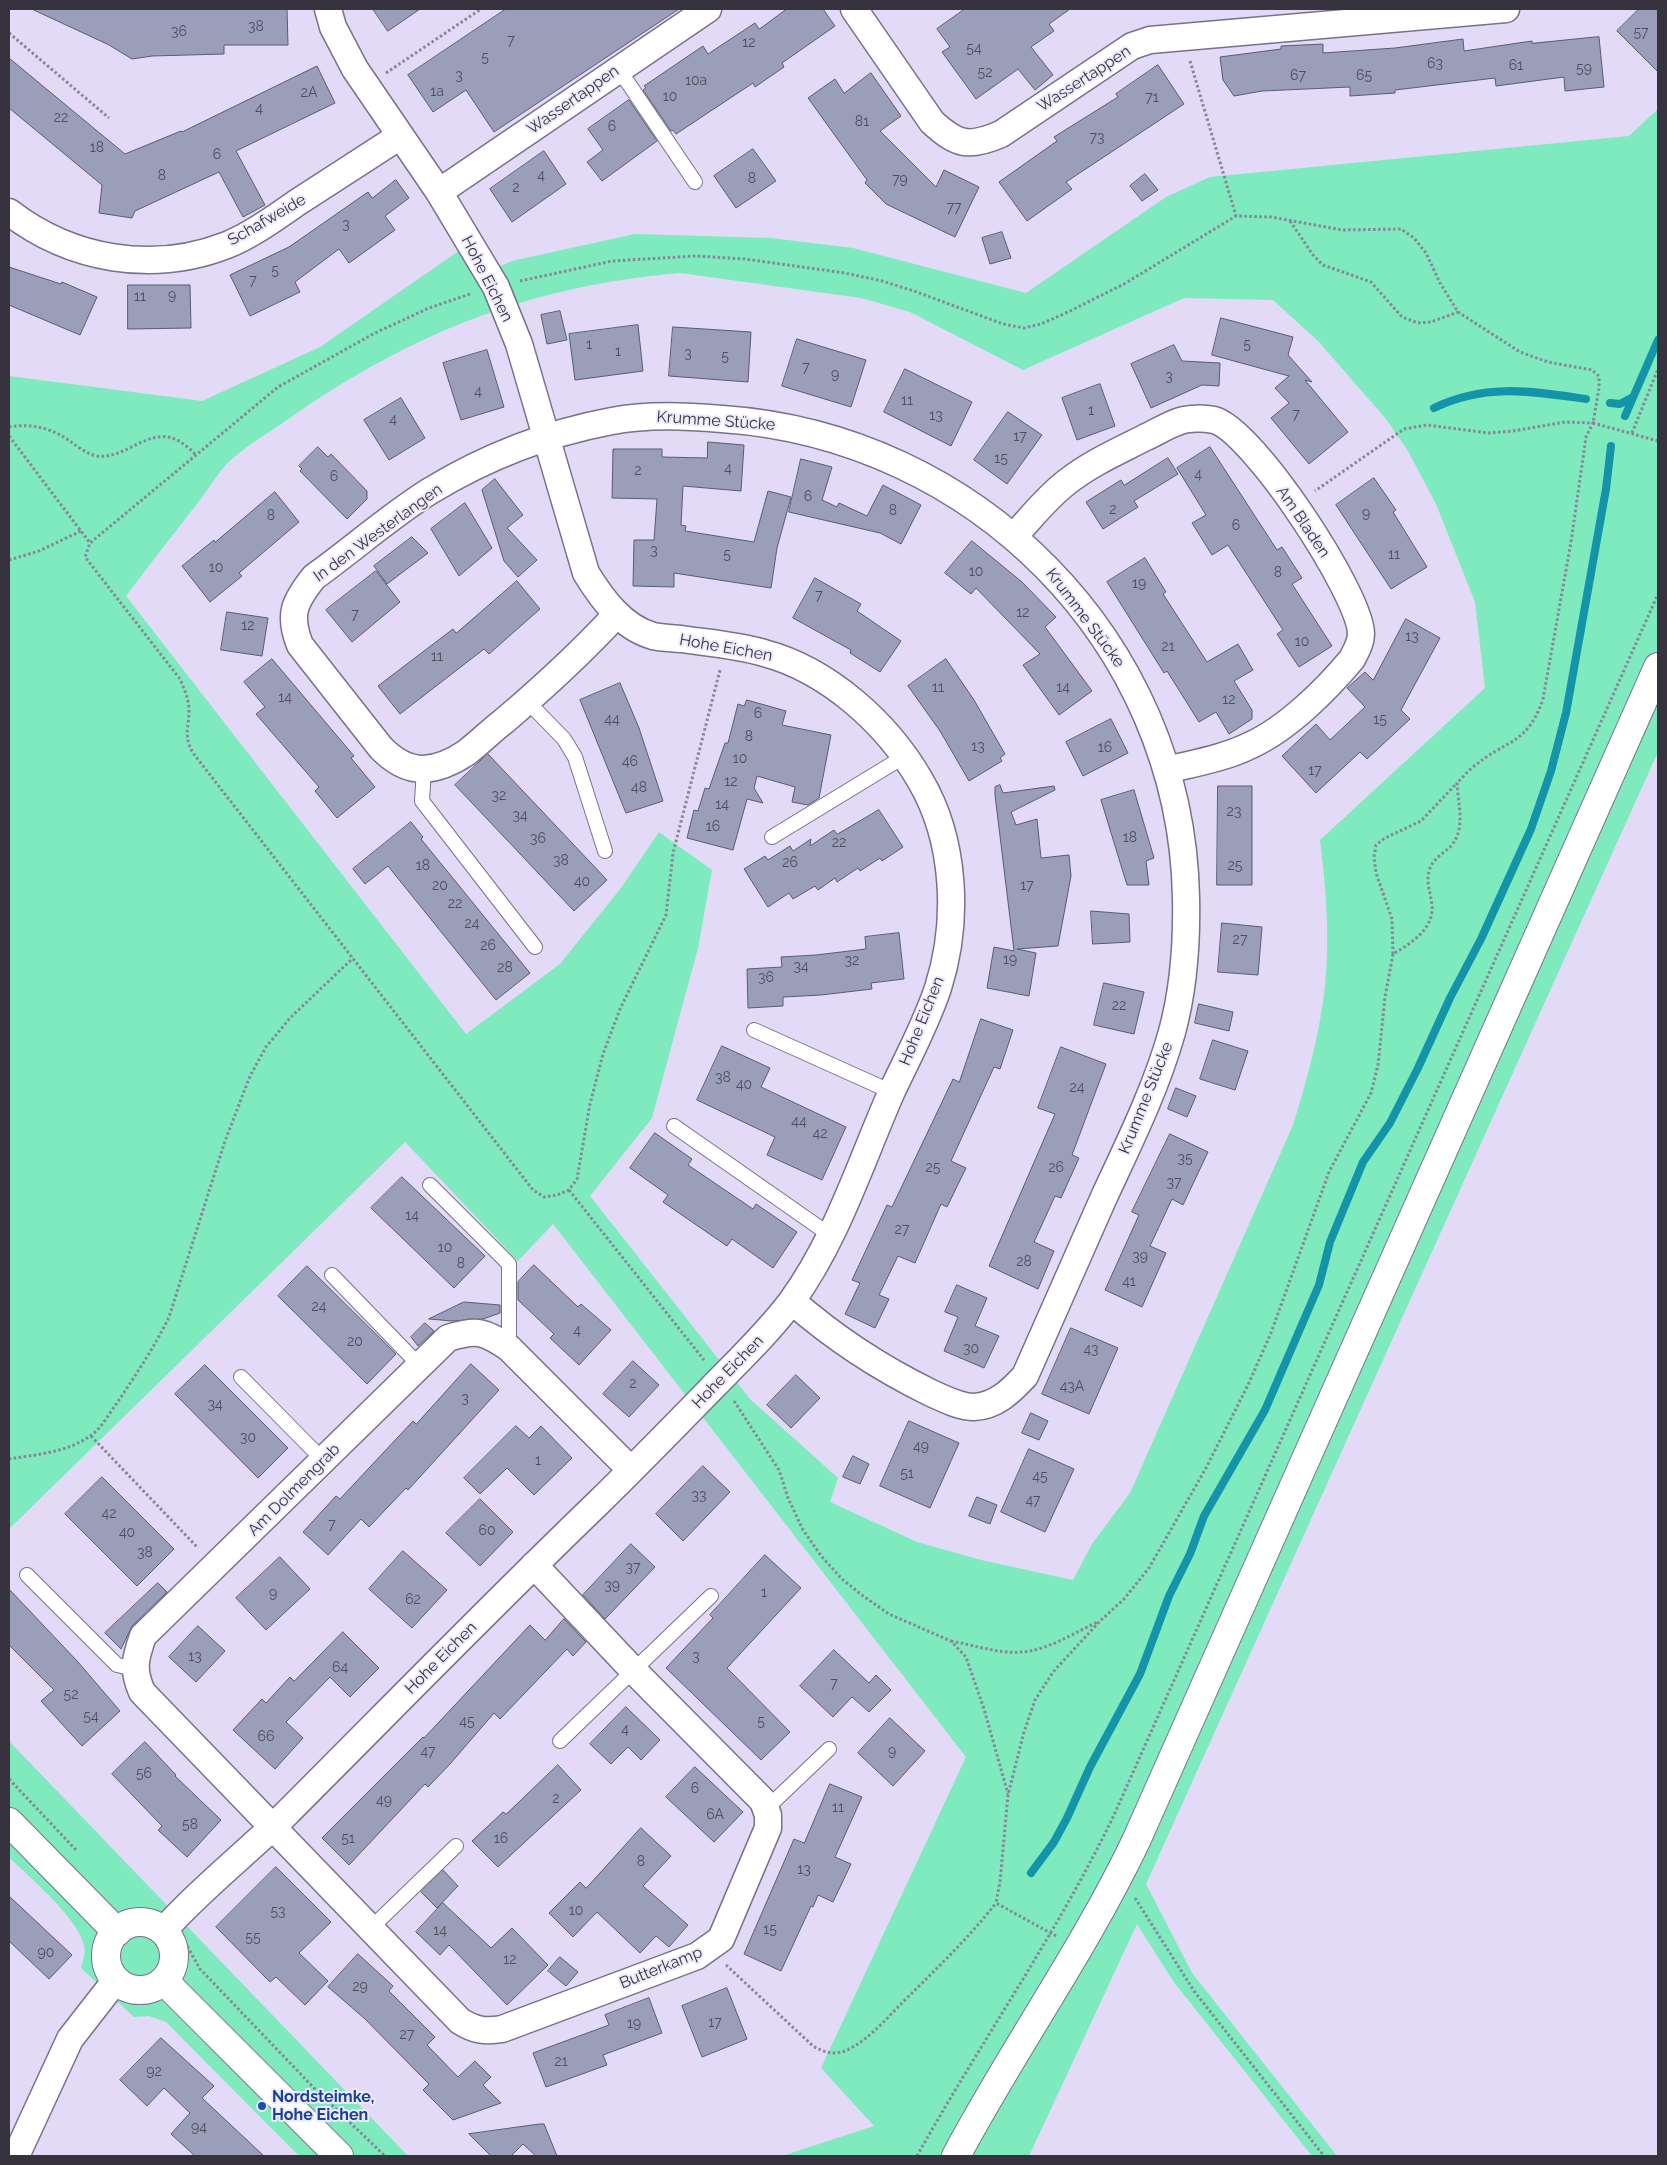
<!DOCTYPE html>
<html>
<head>
<meta charset="utf-8">
<style>
	body { margin:0 }
	#map { position:relative; width:1667px; height:2165px; overflow:hidden; background:#e2daf7; font-family:Raleway,sans-serif }
	canvas { display:block }
	.frame { position:absolute; inset:0; border:10px solid #36333e; pointer-events:none }
</style>
</head>
<body>
<div id="map">
<canvas width="1667" height="2165"></canvas>
<div class="frame"></div>
</div>
<script>
const g = document.querySelector('canvas').getContext('2d');
g.lineJoin = 'round';
function paint(path, color) { g.fillStyle = color; g.fill(path, 'evenodd'); }
function stroke(path, color, width, dash) { g.strokeStyle = color; g.lineWidth = width; g.lineCap = dash ? 'butt' : 'round'; g.setLineDash(dash || []); g.stroke(path); }
function write(font, color, halo, rows, align = 'center') {
  g.font = font + ' Raleway,sans-serif'; g.lineWidth = 4; g.setLineDash([]); g.textBaseline = 'middle'; g.strokeStyle = halo; g.fillStyle = color; for (const [text, x, y, turn = 0] of rows) {
    g.save(); g.translate(x, y); g.rotate((+turn || 0) * Math.PI / 180); g.textAlign = isNaN(turn) ? turn : align; if (halo) g.strokeText(text, 0, 0); g.fillText(text, 0, 0); g.restore();
  }
}
const green = new Path2D(`
	M1658 109V752L1146 1884 1192 1973 1337 2156H1312L1173 1981 1137 1924 1029 2156H782L874 2126 821 2068 966 1757 553 1224 518 1261 405 1142 9 1529V376L202 401 320 347 460 250 478 277 512 261 635 234 771 238 853 248 1026 293 1166 197 1210 177 1629 136ZM680 273 861 298 910 312 1023 370 1184 298 1273 300 1319 342 1386 419 1408 451 1436 504 1475 602 1485 688 1320 840C1326 888 1330 938 1325 986 1320 1033 1307 1080 1293 1125L1130 1493 1092 1544 1073 1580 981 1560 917 1542 830 1502 838 1478 750 1399 590 1196 652 1118 698 948 712 870 659 832 621 888 560 964 466 1034 126 596C150 564 175 532 200 500 210 487 220 469 232 459 250 443 272 431 291 417 414 332 530 286 680 273Z
	M9 1741 408 2156H299L166 2022 149 2016 134 2017 81 1968C83 1960 86 1953 84 1945 77 1917 30 1878 9 1857Z`);
const stream = new Path2D(`
	M1610 403 1620 404 1633 397
	M1434 408C1485 383 1531 391 1586 399
	M1625 416 1658 340
	M1031 1873 1054 1842 1067 1818 1090 1767 1140 1674 1169 1596 1190 1554 1204 1516 1265 1410 1319 1285 1330 1242 1363 1162 1390 1123 1418 1068 1450 998 1481 939 1531 829 1551 771 1566 713 1606 489 1611 446`);
const building = new Path2D(`
	M32 9H287L288 45H224V54L152 56 132 59 109 45Z
	M373 9H420L388 31Z
	M506 9H679L494 132 466 90 433 112 408 75Z
	M787 9H823L835 26 782 63 784 67 755 87 753 83 676 134 673 130 671 131 643 90 646 88 644 86 703 46 708 54 755 23 759 29Z
	M965 9H1070L1049 24 1054 31 1031 47 1053 75 1035 90 1018 69 976 99 942 52 950 47 937 29Z
	M1639 9H1658V72L1617 31Z
	M1599 37 1604 87 1565 91 1564 77 1496 86 1495 78 1395 90V93L1350 96V87L1262 91 1234 96 1223 80 1220 57 1281 49V46L1323 44V53L1395 48 1463 39 1464 51 1532 41V43Z
	M9 58 125 154 181 131 182 132 317 66 335 103 236 151 265 205 243 217 219 172 135 211 132 218 99 213 102 185 9 108Z
	M1158 65 1184 104 1066 182 1072 189 1027 221 999 182 1057 141 1054 137 1118 97 1116 94Z
	M871 73 901 116 880 131 936 187 944 170 979 187 955 237 886 204 865 183 867 180 808 98 835 79 844 93Z
	M629 100 657 141 602 181 587 162 603 150 588 129Z
	M753 149 776 181 736 208 714 176Z
	M544 151 566 184 512 222 490 189Z
	M1145 174 1158 190 1142 201 1130 186Z
	M396 180 409 198 385 216 395 230 349 263 339 249 295 282 300 292 250 316 230 275 289 247 368 192 372 198Z
	M1002 232 1011 258 990 264 982 238Z
	M9 267 61 284 62 282 97 297 80 335 9 305Z
	M128 285H190L191 328 128 329Z
	M560 311 567 340 547 344 541 315Z
	M1221 318 1293 337 1288 355 1312 382 1305 380 1348 432 1309 464 1271 418 1289 403 1275 388 1289 376 1212 355Z
	M638 325 643 371 575 380 569 334Z
	M673 327 751 332 748 382 669 376Z
	M797 339 866 360 851 407 782 386Z
	M1174 345 1182 361 1220 363 1219 386 1202 385 1151 408 1131 364Z
	M487 350 504 407 461 420 443 363Z
	M905 369 972 402 951 446 884 412Z
	M1100 384 1115 426 1077 440 1062 398Z
	M401 398 425 438 389 460 364 420Z
	M1008 412 1042 435 1007 484 974 460Z
	M708 442 744 445 741 491 683 486 681 525 686 526 685 531 754 542 768 491 791 497 777 548 771 588 674 573V587L633 586 634 540H654L657 499 612 498 613 449H662V457L707 458Z
	M318 447 328 457 331 454 367 491V499L347 519 300 471 302 469 299 466Z
	M1210 447 1277 550 1282 547 1302 578 1292 584 1332 646 1299 667 1277 634 1283 630 1228 545 1212 555 1192 523 1206 515 1177 468Z
	M1168 458 1178 474 1134 501 1138 507 1103 529 1086 502 1121 480 1124 485Z
	M801 459 832 467 822 500 837 507 839 503 867 516 883 485 921 505 901 544 880 533 789 512Z
	M1374 478 1396 510 1393 512 1427 567 1391 589 1336 505Z
	M495 479 523 515 507 528 537 560 518 577 504 561 482 490Z
	M275 492 299 522 239 573 242 576 210 602 182 566 214 540 215 542Z
	M465 503 492 548 459 576 431 529Z
	M412 537 428 553 387 584 374 566Z
	M972 541 1022 582 1056 617 1045 627 1092 691 1059 715 1023 665 1040 654 976 588 971 594 945 573Z
	M1145 558 1166 592 1163 594 1207 662 1238 644 1253 670 1234 681 1252 710V719L1229 734 1216 712 1199 722 1167 671 1164 673 1107 582Z
	M376 571 400 602 352 642 326 610Z
	M815 578 861 604 857 611 901 641 880 672 850 653 851 650 793 618Z
	M517 581 540 609 489 654 484 649 400 714 378 686 453 629 456 633Z
	M227 612 268 618 262 656 221 650Z
	M1406 619 1440 638 1401 710 1410 719 1367 759 1360 752 1316 793 1282 756 1316 724 1330 740 1365 707 1347 688 1365 672 1373 680Z
	M272 659 354 756 351 758 375 787 337 818 315 791 319 787 256 714 265 707 244 682Z
	M946 659 974 700 1005 754 1000 758 1002 761 969 781 940 731 908 686Z
	M620 683 639 728 663 801 626 813 580 700Z
	M747 700 786 711 782 725 831 735 819 798 808 805 792 802 795 787 757 776 754 788 763 803 747 799 733 850 687 838 694 810 698 811 705 788 709 789 725 743H728L738 704 744 706Z
	M1111 719 1128 753 1083 776 1066 742Z
	M488 754 607 880 574 911 455 785Z
	M1000 785 1003 793 1054 786 1055 790 1011 812 1016 825 1037 819 1041 858 1069 855 1071 876 1058 946 1017 949 1036 953 1029 996 987 988 994 947 1014 951 995 795V787Z
	M1218 786H1252V885H1217Z
	M1134 790 1154 858 1146 861 1149 885H1127L1101 800Z
	M879 810 903 847 882 861 880 858 860 871 858 868 837 882 835 878 818 890 815 886 793 899 789 893 768 907 744 869 765 856 768 860 790 846 793 851 811 839 810 846 834 830 837 834Z
	M411 822 423 837 421 839 530 973 496 1000 388 866 365 884 353 869Z
	M1091 911 1129 914 1130 942 1093 944Z
	M1222 923 1262 927 1258 975 1218 972Z
	M899 933 904 979 871 983 872 989 821 995 783 997V1006L748 1008 747 969 782 967 781 957 816 955 866 949 865 937Z
	M1104 983 1144 992 1134 1034 1094 1025Z
	M1199 1004 1233 1012 1229 1031 1195 1023Z
	M981 1019 1013 1030 1000 1069 994 1067 951 1161 966 1168 947 1207 941 1204 915 1263 898 1256 879 1295 889 1299 875 1328 845 1314 860 1283 852 1280 887 1205 892 1207 953 1079 959 1082Z
	M1213 1040 1248 1051 1235 1090 1200 1079Z
	M722 1046 770 1068 761 1087 846 1127 822 1180 767 1155 775 1137 697 1100Z
	M1061 1047 1106 1064 1072 1155 1079 1158 1061 1198 1055 1196 1034 1242 1054 1251 1038 1289 989 1266 1055 1114 1038 1108Z
	M1176 1088 1196 1096 1187 1117 1168 1109Z
	M655 1133 692 1159 688 1165 753 1209 756 1204 797 1232 773 1268 732 1239 727 1246 663 1202 668 1195 630 1168Z
	M1170 1134 1208 1152 1183 1205 1172 1199 1150 1246 1166 1253 1142 1307 1105 1290 1139 1215 1132 1212Z
	M402 1177 485 1256 454 1288 371 1208Z
	M534 1265 578 1307 581 1304 611 1330 579 1365 550 1338 554 1334 518 1300V1282Z
	M307 1266 396 1354 367 1384 278 1296Z
	M957 1285 987 1298 975 1326 999 1336 984 1368 944 1351 958 1317 945 1312Z
	M464 1302 500 1305V1313L483 1319 452 1321 429 1319Z
	M425 1323 434 1331 418 1346 411 1337Z
	M1071 1328 1118 1348 1089 1414 1042 1394Z
	M633 1361 659 1385 629 1417 603 1394Z
	M471 1364 499 1390 408 1490 406 1488 369 1527 361 1519 328 1555 303 1532 336 1496 340 1499 413 1421 416 1424Z
	M205 1365 288 1448 258 1478 175 1394Z
	M796 1375 820 1398 791 1428 767 1405Z
	M1031 1413 1048 1421 1039 1440 1022 1433Z
	M909 1421 959 1443 930 1508 880 1486Z
	M516 1426 529 1438 541 1426 572 1458 534 1495 507 1468 480 1494 464 1478Z
	M1029 1449 1074 1469 1045 1532 1001 1512Z
	M853 1456 869 1464 860 1484 843 1477Z
	M703 1466 730 1492 683 1541 656 1514Z
	M102 1477 174 1549 137 1586 65 1514Z
	M977 1497 997 1505 990 1524 969 1516Z
	M480 1499 513 1532 480 1566 446 1533Z
	M631 1544 655 1567 605 1619 583 1595Z
	M403 1551 447 1590 412 1628 369 1589Z
	M765 1555 801 1588 727 1668 790 1732 761 1760 666 1668 713 1618 710 1615Z
	M280 1557 310 1589 266 1630 236 1598Z
	M158 1583 167 1592 132 1626 121 1649 105 1633Z
	M9 1589 78 1662 120 1711 82 1746 41 1701 54 1690 9 1645Z
	M564 1619 586 1642 573 1656 567 1649 500 1719 494 1713 450 1764 428 1787 425 1784 349 1865 322 1838 423 1737 424 1738 530 1625 545 1640Z
	M198 1626 225 1651 196 1682 169 1657Z
	M343 1632 379 1668 350 1697 330 1677 286 1722 303 1738 275 1769 233 1730 262 1699 266 1703 290 1677 294 1681Z
	M834 1650 869 1683 876 1675 891 1690 869 1712 852 1697 833 1717 800 1686Z
	M626 1707 660 1740 641 1760 628 1747 611 1764 590 1744Z
	M890 1718 925 1751 893 1786 858 1753Z
	M145 1742 176 1775 175 1776 221 1820 187 1857 158 1830 162 1826 112 1774Z
	M558 1765 581 1790 498 1867 472 1841 503 1812 506 1814Z
	M695 1767 743 1812 714 1842 666 1797Z
	M830 1784 862 1797 835 1857 851 1864 833 1902 818 1895 813 1907 811 1906 781 1971 744 1954 794 1839 804 1843Z
	M641 1828 671 1856 643 1886 688 1925 669 1947 656 1936 640 1953 597 1912 573 1937 549 1913 580 1882 586 1888Z
	M276 1867 331 1922 299 1953 328 1981 305 2005 276 1977 270 1982 216 1927Z
	M443 1870 458 1886 437 1908 421 1892Z
	M9 1896 72 1955 49 1979 9 1941Z
	M443 1903 491 1948 512 1928 548 1965 507 2005 449 1945 440 1955 416 1932Z
	M358 1954 393 1986 389 1991 435 2037 427 2045 458 2077 475 2061 491 2077 483 2085 501 2103 453 2120 423 2090 429 2084 364 2018 328 1987Z
	M560 1957 578 1972 566 1986 548 1971Z
	M727 1988 747 2039 702 2057 682 2006Z
	M649 1998 662 2033 603 2055 607 2065 546 2087 533 2053 609 2025 605 2015Z
	M161 2038 214 2086 202 2098 264 2156H195L171 2134 190 2113 164 2088 147 2106 120 2080Z
	M540 2124H544L557 2156H536L523 2144 511 2156H491L469 2134Z`);
const path = new Path2D(`
	M9 33 109 118
	M1190 61 1236 216
	M386 73 481 9
	M1290 221 1313 255 1323 265 1371 282 1402 317 1418 323 1431 322 1458 312
	M520 281 612 261 696 256 745 259 845 273 882 281 914 291 1003 324 1024 328 1041 324 1068 312 1124 284 1236 216 1271 217 1342 230 1401 229 1414 238 1426 253 1440 283 1458 312 1520 352 1548 362 1592 370 1599 376V388L1593 423 1658 441
	M470 294 429 308 375 333 278 387 90 543 85 557 180 679C184 689 189 699 189 710 189 728 183 735 193 753L533 1190 544 1197 557 1195 569 1190 577 1179 590 1104 603 1054 620 1009 666 915 673 853 720 670
	M9 427C31 423 51 428 70 441 78 447 87 454 97 456 125 460 149 426 177 440 183 443 190 449 195 454
	M1632 433 1658 369
	M9 436 90 543
	M9 560 39 551 81 531
	M1393 954 1392 919 1376 873 1374 857 1376 845 1385 838 1421 821 1456 784
	M569 1190 704 1360
	M734 1401 779 1470 788 1498 803 1530 822 1557 842 1579 863 1596 889 1614 951 1641 966 1657 984 1709 1008 1794
	M91 1436 198 1548
	M9 1459C35 1455 68 1452 90 1436 102 1428 110 1412 119 1400 137 1373 155 1346 169 1317L225 1141 250 1076 266 1047 290 1018 353 958
	M951 1641C974 1645 998 1654 1021 1652 1047 1651 1075 1632 1098 1622
	M9 1779 77 1851
	M1135 1898 1194 1991 1324 2156
	M1056 1936 996 1903 1000 1882 1008 1795 1024 1732 1035 1700 1053 1672 1100 1621 1124 1599 1149 1568 1206 1468 1248 1385 1271 1333 1329 1172 1371 1093 1378 1065 1385 997 1393 954C1410 944 1434 929 1432 906 1431 893 1425 882 1430 868 1434 858 1444 853 1451 846 1466 829 1458 804 1457 783 1462 778 1468 771 1473 767 1506 739 1527 746 1543 699L1571 542 1586 437 1593 423 1565 422 1513 431 1488 433 1427 425 1404 429 1315 491
	M185 1942 200 1969 314 2088 385 2156
	M726 1965 813 2046C825 2053 836 2056 849 2049 869 2039 886 2019 901 2004 934 1971 967 1940 996 1903
	M917 2156C981 2041 1057 1934 1114 1815L1658 594`);
const service = new Path2D(`
	M618 68 695 182
	M527 701 564 739 575 757 605 851
	M424 769 422 801 535 947
	M772 837 905 756
	M754 1030 892 1092
	M674 1126 830 1235
	M430 1185 509 1264V1348
	M332 1275 419 1365
	M241 1377 324 1461
	M27 1575 117 1665 135 1669
	M560 1741 711 1596
	M766 1809 829 1749
	M370 1929 456 1846`);
const minor = new Path2D(`
	M854 9 932 122C957 145 969 148 1001 134L1132 46 1150 40 1506 9
	M439 192 708 9
	M9 212C71 260 153 274 227 245 252 235 276 217 298 202 332 180 366 158 400 136
	M1014 536C1031 518 1047 497 1067 482 1091 463 1119 451 1146 437 1157 432 1168 425 1180 421 1189 418 1204 418 1214 420 1253 430 1361 595 1361 634 1361 643 1356 651 1352 659 1326 690 1288 728 1251 745 1225 758 1195 763 1167 770
	M617 614C582 652 544 687 504 721 491 731 479 743 466 753 454 761 439 768 424 769 406 769 393 760 381 748L300 645C288 615 294 602 314 577 353 549 390 516 430 491 486 457 548 433 612 421 648 414 686 416 722 419 975 436 1181 641 1186 897 1187 942 1184 988 1172 1032 1156 1089 1129 1143 1104 1197 1078 1257 1051 1316 1025 1376 1011 1391 996 1406 974 1407 959 1407 945 1399 931 1393 880 1368 834 1338 792 1301
	M534 1565 634 1671 763 1801 768 1815V1828L721 1939 697 1956 502 2029C485 2032 474 2030 460 2021L142 1692C132 1669 135 1659 143 1636L448 1338C477 1329 484 1331 509 1348L631 1470
	M163 1931C200 1889 246 1854 285 1815 389 1711 491 1606 597 1504 635 1467 672 1429 709 1391 737 1362 767 1334 791 1302 837 1239 861 1161 892 1091 908 1057 926 1024 938 988 959 922 956 841 920 780 887 723 828 670 764 653 737 645 708 643 681 639 672 638 662 638 653 636 622 627 602 599 586 573L519 344 496 287 439 192 355 69 333 27 328 9
	M16 2156 70 2039 116 1980`);
const tertiary = new Path2D(`
	M9 1822 117 1932
	M106 1956a34 34 0 1 1 68 0a34 34 0 1 1-68 0Z
	M164 1981 339 2156
	M956 2156C1013 2049 1084 1950 1136 1841L1658 667`);
const markers = [
	[262,2106,5,"#1a4fb4"]
];
const numberNames = [
	["38",256,27],
	["36",179,32],
	["57",1641,33],
	["7",511,41],
	["12",749,43],
	["54",974,49],
	["5",485,58],
	["63",1435,64],
	["61",1516,66],
	["59",1584,69],
	["52",985,73],
	["3",459,76],
	["67",1298,76],
	["65",1364,76],
	["10a",696,81],
	["1a",437,92],
	["2A",309,93],
	["10",670,97],
	["71",1152,98],
	["4",259,109],
	["22",61,118],
	["81",862,122],
	["6",612,127],
	["73",1097,138],
	["18",97,148],
	["6",217,155],
	["8",162,176],
	["4",541,176],
	["8",752,179],
	["79",900,180],
	["2",516,188],
	["77",954,208],
	["3",346,225],
	["5",275,271],
	["7",253,281],
	["9",172,296],
	["11",140,297],
	["1",589,345],
	["5",1247,345],
	["1",618,352],
	["3",688,354],
	["5",725,357],
	["7",806,368],
	["9",835,375],
	["3",1169,377],
	["4",478,392],
	["11",907,401],
	["1",1091,411],
	["7",1296,415],
	["13",936,416],
	["4",393,420],
	["17",1020,437],
	["15",1001,459],
	["4",728,469],
	["2",638,471],
	["4",1198,475],
	["6",334,477],
	["6",808,497],
	["2",1113,510],
	["8",893,511],
	["9",1366,514],
	["8",271,516],
	["6",1236,526],
	["3",654,551],
	["5",727,555],
	["11",1394,555],
	["10",216,568],
	["10",976,572],
	["8",1278,573],
	["19",1139,584],
	["7",819,596],
	["12",1023,613],
	["7",355,615],
	["12",248,626],
	["13",1412,637],
	["10",1302,642],
	["21",1168,647],
	["11",437,657],
	["11",938,688],
	["14",1063,688],
	["14",285,698],
	["12",1229,700],
	["6",758,714],
	["44",612,720],
	["15",1380,720],
	["8",749,737],
	["13",978,747],
	["16",1105,748],
	["10",740,759],
	["46",630,762],
	["17",1315,771],
	["12",731,782],
	["48",639,788],
	["32",499,796],
	["14",722,805],
	["23",1234,812],
	["34",520,816],
	["16",713,827],
	["18",1130,838],
	["36",538,839],
	["22",839,843],
	["38",561,861],
	["26",790,863],
	["18",423,866],
	["25",1235,866],
	["40",582,882],
	["20",440,886],
	["17",1027,886],
	["22",455,904],
	["24",472,924],
	["27",1240,940],
	["26",488,946],
	["19",1010,960],
	["32",852,961],
	["34",801,967],
	["28",505,968],
	["36",766,978],
	["22",1119,1006],
	["38",723,1078],
	["40",744,1085],
	["24",1077,1088],
	["44",799,1122],
	["42",820,1134],
	["35",1185,1159],
	["25",933,1168],
	["26",1056,1168],
	["37",1174,1183],
	["14",412,1216],
	["27",902,1230],
	["10",445,1248],
	["39",1140,1257],
	["28",1024,1262],
	["8",461,1264],
	["41",1129,1282],
	["24",319,1307],
	["4",577,1331],
	["20",355,1342],
	["30",971,1349],
	["43",1091,1350],
	["2",633,1384],
	["43A",1072,1387],
	["3",465,1399],
	["34",215,1405],
	["30",248,1438],
	["49",921,1447],
	["1",538,1461],
	["51",907,1474],
	["45",1040,1477],
	["33",699,1496],
	["47",1033,1501],
	["42",109,1514],
	["7",332,1525],
	["60",487,1531],
	["40",127,1533],
	["38",145,1553],
	["37",633,1568],
	["39",612,1586],
	["1",764,1593],
	["9",273,1594],
	["62",413,1600],
	["13",195,1657],
	["3",696,1657],
	["64",340,1668],
	["7",834,1684],
	["52",71,1695],
	["54",91,1717],
	["45",467,1722],
	["5",761,1722],
	["4",625,1730],
	["66",266,1737],
	["47",428,1752],
	["9",892,1752],
	["56",144,1774],
	["6",695,1789],
	["2",556,1799],
	["49",384,1801],
	["11",838,1808],
	["6A",715,1815],
	["58",190,1825],
	["51",348,1839],
	["16",501,1839],
	["8",641,1862],
	["13",804,1870],
	["10",576,1911],
	["53",278,1912],
	["15",770,1930],
	["14",440,1931],
	["55",253,1938],
	["90",46,1953],
	["12",510,1960],
	["29",360,1987],
	["17",715,2023],
	["19",634,2024],
	["27",407,2035],
	["21",561,2062],
	["92",154,2072],
	["94",199,2128]
];
const streetNames = [
	["Wassertappen",1084,79,-33],
	["Wassertappen",573,100,-35],
	["Schafweide",267,220,-30],
	["Hohe Eichen",487,279,63],
	["Krumme Stücke",716,421,4],
	["Am Bladen",1303,522,56],
	["In den Westerlangen",378,533,-36],
	["Krumme Stücke",1085,618,53],
	["Hohe Eichen",726,648,10],
	["Hohe Eichen",922,1021,-68],
	["Krumme Stücke",1146,1098,-68],
	["Hohe Eichen",728,1372,-46],
	["Am Dolmengrab",294,1490,-45],
	["Hohe Eichen",441,1658,-45],
	["Butterkamp",661,1968,-22]
];
const transitNames = [
	["Nordsteimke,",272,2097],
	["Hohe Eichen",272,2115]
];
paint(green, '#7eeabe');
stroke(stream, '#1394a9', 8);
paint(building, '#9b9eb9');
stroke(building, '#585b73', 1);
stroke(service, '#78718b', 16);
stroke(minor, '#78718b', 29);
stroke(tertiary, '#78718b', 30);
stroke(path, '#898497', 3, [2.5, 2.5]);
stroke(service, '#fff', 14);
stroke(minor, '#fff', 26);
stroke(tertiary, '#fff', 28);
for (const [x, y, r, color] of markers) { const dot = new Path2D(); dot.arc(x, y, r, 0, 2 * Math.PI); g.fillStyle = color; g.fill(dot); stroke(dot, '#eee9fb', 2); }
write('14px', '#4f4e5d', null, numberNames);
write('16px', '#36333e', '#eee9fb', streetNames);
write('bold 16px', '#164399', '#eee9fb', transitNames, 'left');
</script>
</body>
</html>
